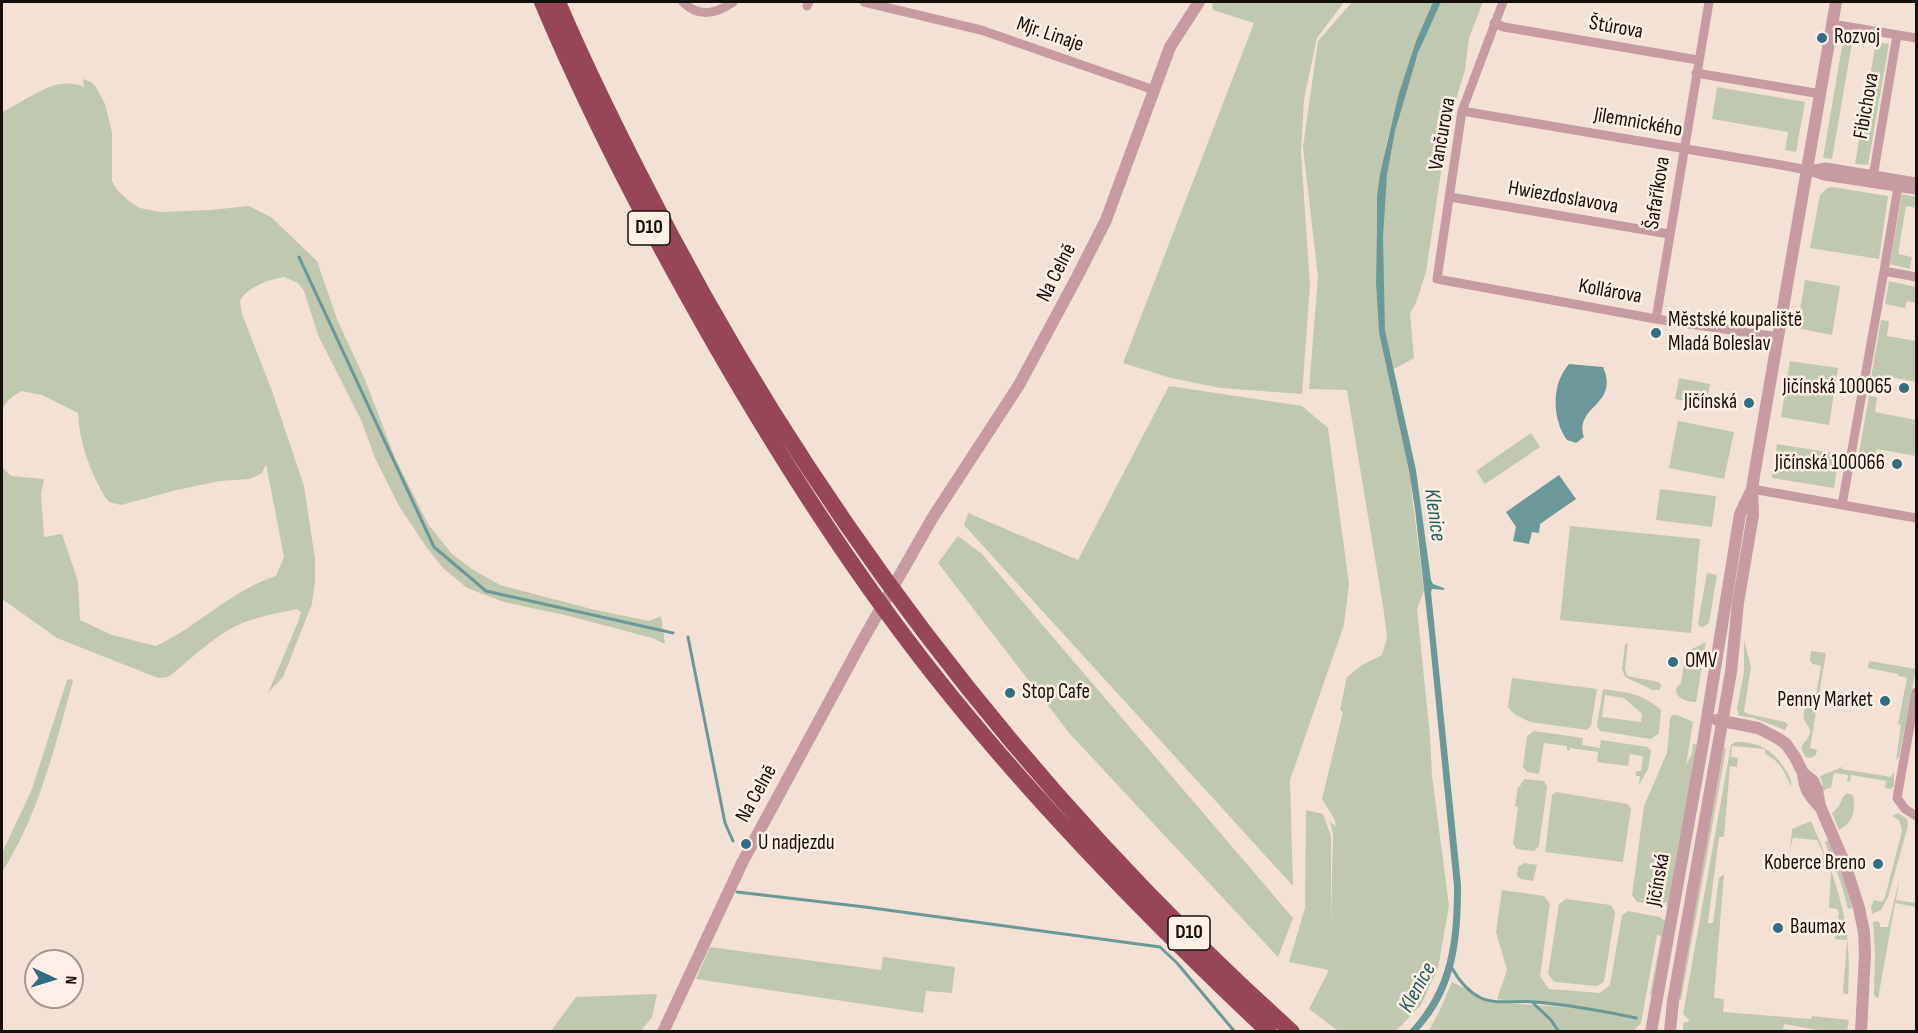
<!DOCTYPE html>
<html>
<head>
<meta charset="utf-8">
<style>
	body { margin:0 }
	#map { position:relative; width:1918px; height:1033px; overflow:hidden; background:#f4e1d5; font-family:"Sofia Sans Condensed",sans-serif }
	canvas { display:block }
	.frame { position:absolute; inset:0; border:3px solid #16100c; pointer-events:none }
	.north { position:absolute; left:24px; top:949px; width:60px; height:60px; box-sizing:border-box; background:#ffefe5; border:2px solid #a2968e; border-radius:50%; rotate:94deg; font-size:16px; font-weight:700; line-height:24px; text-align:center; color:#16100c }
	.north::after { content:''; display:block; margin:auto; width:21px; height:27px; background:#306e84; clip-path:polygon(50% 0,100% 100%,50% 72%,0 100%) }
</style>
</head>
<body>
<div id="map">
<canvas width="1918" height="1033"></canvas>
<div class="frame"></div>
<div class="north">N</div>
</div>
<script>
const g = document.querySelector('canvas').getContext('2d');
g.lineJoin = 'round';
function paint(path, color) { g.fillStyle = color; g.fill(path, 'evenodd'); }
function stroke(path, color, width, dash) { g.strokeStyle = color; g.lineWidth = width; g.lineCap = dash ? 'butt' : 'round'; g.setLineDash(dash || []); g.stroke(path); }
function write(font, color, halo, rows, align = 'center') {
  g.font = font + ' "Sofia Sans Condensed",sans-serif'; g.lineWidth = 5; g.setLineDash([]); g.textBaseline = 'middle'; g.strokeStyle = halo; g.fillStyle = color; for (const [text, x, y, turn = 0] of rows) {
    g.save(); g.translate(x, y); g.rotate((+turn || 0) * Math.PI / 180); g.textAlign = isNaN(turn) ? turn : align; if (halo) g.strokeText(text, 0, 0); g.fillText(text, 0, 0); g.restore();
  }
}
const green = new Path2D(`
	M1212 2H1344L1317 38 1304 99 1301 153 1310 286 1302 394 1221 388 1171 378 1123 363 1254 23 1213 10Z
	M1352 2H1433L1416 41 1398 96 1387 141 1377 196 1376 237V283L1379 333 1409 471 1424 591 1417 609 1430 736 1432 775 1449 906 1438 968 1421 1005 1396 1031H1338L1309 1009 1329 970 1289 962 1305 908 1306 810 1323 814 1331 836V926L1333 833 1330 822 1336 826 1335 820 1322 799 1343 712 1340 710 1347 677 1362 665 1382 655 1387 638 1384 612 1347 390 1309 389 1318 277 1303 147 1318 41Z
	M1441 2H1483L1469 38 1465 70 1448 126 1426 272 1416 303 1410 313 1414 358 1394 369C1391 356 1387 342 1385 328 1376 236 1384 139 1419 52 1425 35 1434 18 1441 2Z
	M1844 35 1853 37 1832 159 1823 158Z
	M1876 42 1889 44 1868 165 1855 164Z
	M83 79 91 82 96 87 105 104 112 132V181L117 190 130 202 140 208 160 212 210 210 249 206 271 217 317 261 337 319 366 382 395 458 428 524 452 554 472 569 500 585 591 609 649 621 661 616 665 644 652 638 569 616 504 602 467 588 443 568 427 548 399 506 375 458 361 420 318 335 304 291 298 283 284 277C271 279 244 288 240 302L242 314 272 391 304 486 315 559V580L312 604 283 677 268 693 298 622 301 612 297 609C274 614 247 618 227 631 205 644 188 662 168 677L158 678 57 638 2 599V467L11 476 44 479 41 495 44 537 62 534 78 581 80 620 112 635 156 646C199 626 230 591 276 576L284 557 266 464 262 473 250 479 220 481 177 490 121 505 109 502 105 497C90 471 79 443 78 413L42 395 22 391C13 396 4 401 2 413V112C27 101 55 74 84 87Z
	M1717 87 1805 102 1796 152 1785 150 1788 132 1712 119Z
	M1832 187 1888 196 1879 259 1810 248 1820 195 1827 188Z
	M1902 194 1916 197V208L1906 206 1898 254 1912 257 1910 269 1890 264Z
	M1805 280 1840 286 1832 335 1797 328Z
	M1889 281 1916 287V303L1907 301 1905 308 1885 304Z
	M1881 320 1889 321 1887 336 1916 341V382L1891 377 1888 387 1870 384Z
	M1790 361 1838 368 1829 425 1781 417Z
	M1679 378 1710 384 1706 405 1675 399Z
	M1169 386 1302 406 1328 428 1349 584 1344 625 1290 780 1293 886 964 525 968 513 1078 560Z
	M1869 396 1877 397 1875 412 1916 420V456L1877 449 1874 461 1858 458Z
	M1678 421 1734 432 1724 479 1669 468Z
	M1531 433 1540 447 1485 484 1476 471Z
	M1777 444 1839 454 1834 488 1772 478Z
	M1660 489 1716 496 1712 527 1656 520Z
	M1570 526 1700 539 1691 633 1560 620Z
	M958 536 981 553 1293 918 1278 957 1070 734 938 563Z
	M1707 573 1717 575 1709 623 1703 627 1699 626 1698 623Z
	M1744 640 1751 667 1744 711 1748 714 1785 722 1788 725 1785 730 1754 718 1739 716 1737 708 1744 672Z
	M1706 642 1696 702C1688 702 1678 699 1676 692V688L1681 683 1686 652Z
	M1628 643 1625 669 1627 676 1659 682 1661 685 1660 690H1653L1625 677 1622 669 1625 644Z
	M1811 651 1826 653 1810 748 1817 750 1816 755 1811 758 1806 757C1795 742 1808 745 1810 732 1810 726 1806 725 1804 719 1803 714 1805 706 1806 700L1815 701 1821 666 1813 664 1810 661Z
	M1869 661 1916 669 1899 757 1896 760 1901 725 1898 724 1907 678 1898 676V674L1868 668Z
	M1512 678 1597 689 1591 726 1587 730 1530 722 1514 714 1508 707Z
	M71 679 73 681C55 746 39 815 2 872V853L32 789 67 680Z
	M1603 689C1629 693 1640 692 1661 710L1659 733 1651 739 1600 731 1597 726ZM1605 695 1624 698 1642 714 1641 722 1602 717Z
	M1672 715H1677L1693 722 1686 765 1692 754 1693 744 1698 745 1669 904 1666 906 1667 902 1663 903 1662 906 1637 902 1632 895 1644 806 1667 753 1670 719Z
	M1534 731 1583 738 1582 745 1600 748 1601 740 1648 747 1651 751 1648 769 1639 785 1640 776H1636V771H1641L1643 756 1630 754 1628 766 1597 762 1598 752 1570 748 1569 751 1567 750V746L1544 743 1539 774 1527 772 1523 767 1527 736Z
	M1735 742C1759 742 1772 749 1785 769 1789 775 1792 780 1791 787 1785 772 1780 761 1765 754V749L1732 746 1731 757 1738 758 1737 767 1730 766 1724 837H1719L1708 923H1713L1719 878 1724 874 1714 998 1724 999 1723 1012 1811 1019 1812 1016 1849 1020 1847 1031H1817V1030L1784 1024 1783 1029 1799 1031 1683 1032V1023L1690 1021 1683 1014 1731 745Z
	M1724 748 1726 749 1681 1000 1679 999Z
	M1842 767V769L1891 777 1894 771V786L1891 789 1885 788 1886 781 1851 775 1850 782 1847 781 1848 775 1834 773 1831 788 1826 789 1823 792 1819 787 1823 785 1820 776Z
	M1525 779 1544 781 1547 787 1539 846 1534 851 1517 849 1513 844 1518 807 1515 806 1518 787H1520L1521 783Z
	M1556 792 1628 804 1631 809 1623 862 1545 852 1552 795Z
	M1847 793 1853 795C1856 811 1853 822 1839 830L1832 813 1839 806 1843 797Z
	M1898 813 1907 819 1908 826 1888 897 1881 910 1872 914 1871 907 1874 900 1882 902 1885 897 1902 831 1899 820 1892 816Z
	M1811 821C1838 882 1853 927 1848 994H1844L1843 992 1847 940 1835 939 1839 912 1837 909 1829 908 1831 871 1830 868H1822L1823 852 1817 840 1793 838 1790 850 1792 829Z
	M1829 840 1845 882 1852 908 1848 909 1841 883 1825 842Z
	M1524 863 1537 865 1533 881 1521 879 1517 876 1518 867Z
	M1900 876 1896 900 1916 903V907L1895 903 1878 999 1874 995 1875 954 1873 922 1877 921 1880 923V927H1888Z
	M1502 890 1544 896 1550 904 1540 976 1549 989 1600 993 1610 985 1622 915 1628 911 1660 917 1663 920 1664 919 1666 923 1652 995H1650L1661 936 1657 935 1641 1023 1634 1031 1428 1032 1440 1010 1452 982 1484 998 1495 1002 1570 1008 1497 999 1507 970 1496 932Z
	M1566 899 1611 905 1615 913 1604 982 1597 986 1554 982 1548 974 1559 904Z
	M710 947 881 970 883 957 955 967 952 993 926 991 923 1013 696 979Z
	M657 994 652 1017 641 1031H551L576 997Z`);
const water = new Path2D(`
	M1433 2H1441L1418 53 1395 131 1387 175 1383 237 1385 330 1416 470 1431 580 1433 584 1444 588V590L1432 589 1431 592 1461 885C1461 939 1457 990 1418 1031L1408 1032C1449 989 1454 942 1454 886L1429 633 1415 509 1409 471 1379 333 1376 283 1377 196 1380 174 1398 96 1416 41Z
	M1569 364 1603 367C1620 406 1574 405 1584 437L1576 443 1567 440C1552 419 1551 384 1569 364Z
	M1559 475 1576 499 1540 524 1539 533 1532 532 1529 544 1513 541 1516 527 1506 512Z`);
const stream = new Path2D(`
	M299 257 434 547 486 591 673 633
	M688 637 725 823 733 841
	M737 892 865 907 1160 947 1177 963 1235 1032
	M1452 968C1459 981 1467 991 1481 998 1497 1005 1518 1000 1536 1002 1569 1005 1603 1011 1636 1018
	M1532 1002 1551 1020 1559 1032`);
const minor = new Path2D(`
	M683 2C699 18 716 14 733 2
	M864 2 981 30 1154 90
	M1503 2 1462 111 1437 279 1656 319 1778 337
	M807 6 809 2
	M1494 23 1504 27 1698 60
	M1832 24 1916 38
	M1696 73 1821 94
	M1462 111 1781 165 1807 170 1824 176 1916 190
	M1809 170 1826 167 1916 182
	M1872 183 1897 35
	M1450 197 1669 234
	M1884 271 1916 277
	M1656 319 1709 2
	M1752 489 1916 518
	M1842 505 1884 271 1898 187
	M1916 692 1897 798 1905 809 1916 816`);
const tertiary = new Path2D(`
	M1717 720 1758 728 1779 739 1786 744 1795 757 1803 773 1813 781 1817 790 1820 806 1845 864 1859 908 1864 932 1865 954 1861 1032
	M1803 773C1804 789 1809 795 1819 806
	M663 1032 742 863 861 643 933 517 1019 385 1077 277 1106 220 1170 47 1199 2
	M1651 1032 1703 743 1740 514 1750 493
	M1670 1032 1673 1001 1731 672 1738 603 1753 515 1752 489 1755 470 1836 2`);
const motorway = new Path2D(`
	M542 2C591 119 651 233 714 343 790 475 872 602 969 718 1061 829 1164 933 1269 1032
	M558 2C583 61 611 118 640 175 801 497 1024 791 1292 1032`);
const markers = [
	[1822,38,6,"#306e84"],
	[1656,333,6,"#306e84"],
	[1904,388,6,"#306e84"],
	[1749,403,6,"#306e84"],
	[1897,464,6,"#306e84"],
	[1673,662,6,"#306e84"],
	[1010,693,6,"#306e84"],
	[1885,701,6,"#306e84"],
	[746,844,6,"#306e84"],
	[1878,864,6,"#306e84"],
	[1778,928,6,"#306e84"]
];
const shields = [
	[649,228,42],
	[1189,933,42]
];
const shieldNames = [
	["D10",649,228],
	["D10",1189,933]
];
const streetNames = [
	["Štúrova",1616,28,10],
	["Mjr. Linaje",1050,35,19],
	["Fibichova",1867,106,-80],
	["Jilemnického",1638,123,10],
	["Vančurova",1443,134,-80],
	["Šafaříkova",1658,193,-81],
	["Hwiezdoslavova",1563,198,10],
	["Na Celně",1057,273,-63],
	["Kollárova",1610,292,10],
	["Na Celně",757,794,-61],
	["Jičínská",1659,880,-80]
];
const poiNames = [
	["Rozvoj",1834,38],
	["Městské koupaliště",1668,321],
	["Mladá Boleslav",1668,345],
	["Jičínská 100065",1892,388,"right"],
	["Jičínská",1737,403,"right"],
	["Jičínská 100066",1885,464,"right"],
	["OMV",1685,662],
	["Stop Cafe",1022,693],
	["Penny Market",1873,701,"right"],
	["U nadjezdu",758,844],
	["Koberce Breno",1866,864,"right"],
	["Baumax",1790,928]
];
const waterNames = [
	["Klenice",1434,515,82],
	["Klenice",1418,988,-61]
];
paint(green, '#c0c8b0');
paint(water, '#6b9999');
stroke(stream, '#6b9999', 3);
stroke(minor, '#c69ca2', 9);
stroke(tertiary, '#c69ca2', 12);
stroke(motorway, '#974657', 16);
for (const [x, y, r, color] of markers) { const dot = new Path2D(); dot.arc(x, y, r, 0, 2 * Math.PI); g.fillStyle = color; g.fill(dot); stroke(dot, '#ffefe5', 2); }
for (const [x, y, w] of shields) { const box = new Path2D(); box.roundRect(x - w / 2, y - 17, w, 34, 4.5); g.fillStyle = '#ffefe5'; g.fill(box); stroke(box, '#16100c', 1.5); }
write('bold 20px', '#16100c', null, shieldNames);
write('21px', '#16100c', '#ffefe5', streetNames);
write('21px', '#16100c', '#ffefe5', poiNames, 'left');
write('italic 22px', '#1d5e5e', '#ffefe5', waterNames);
</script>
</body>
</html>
